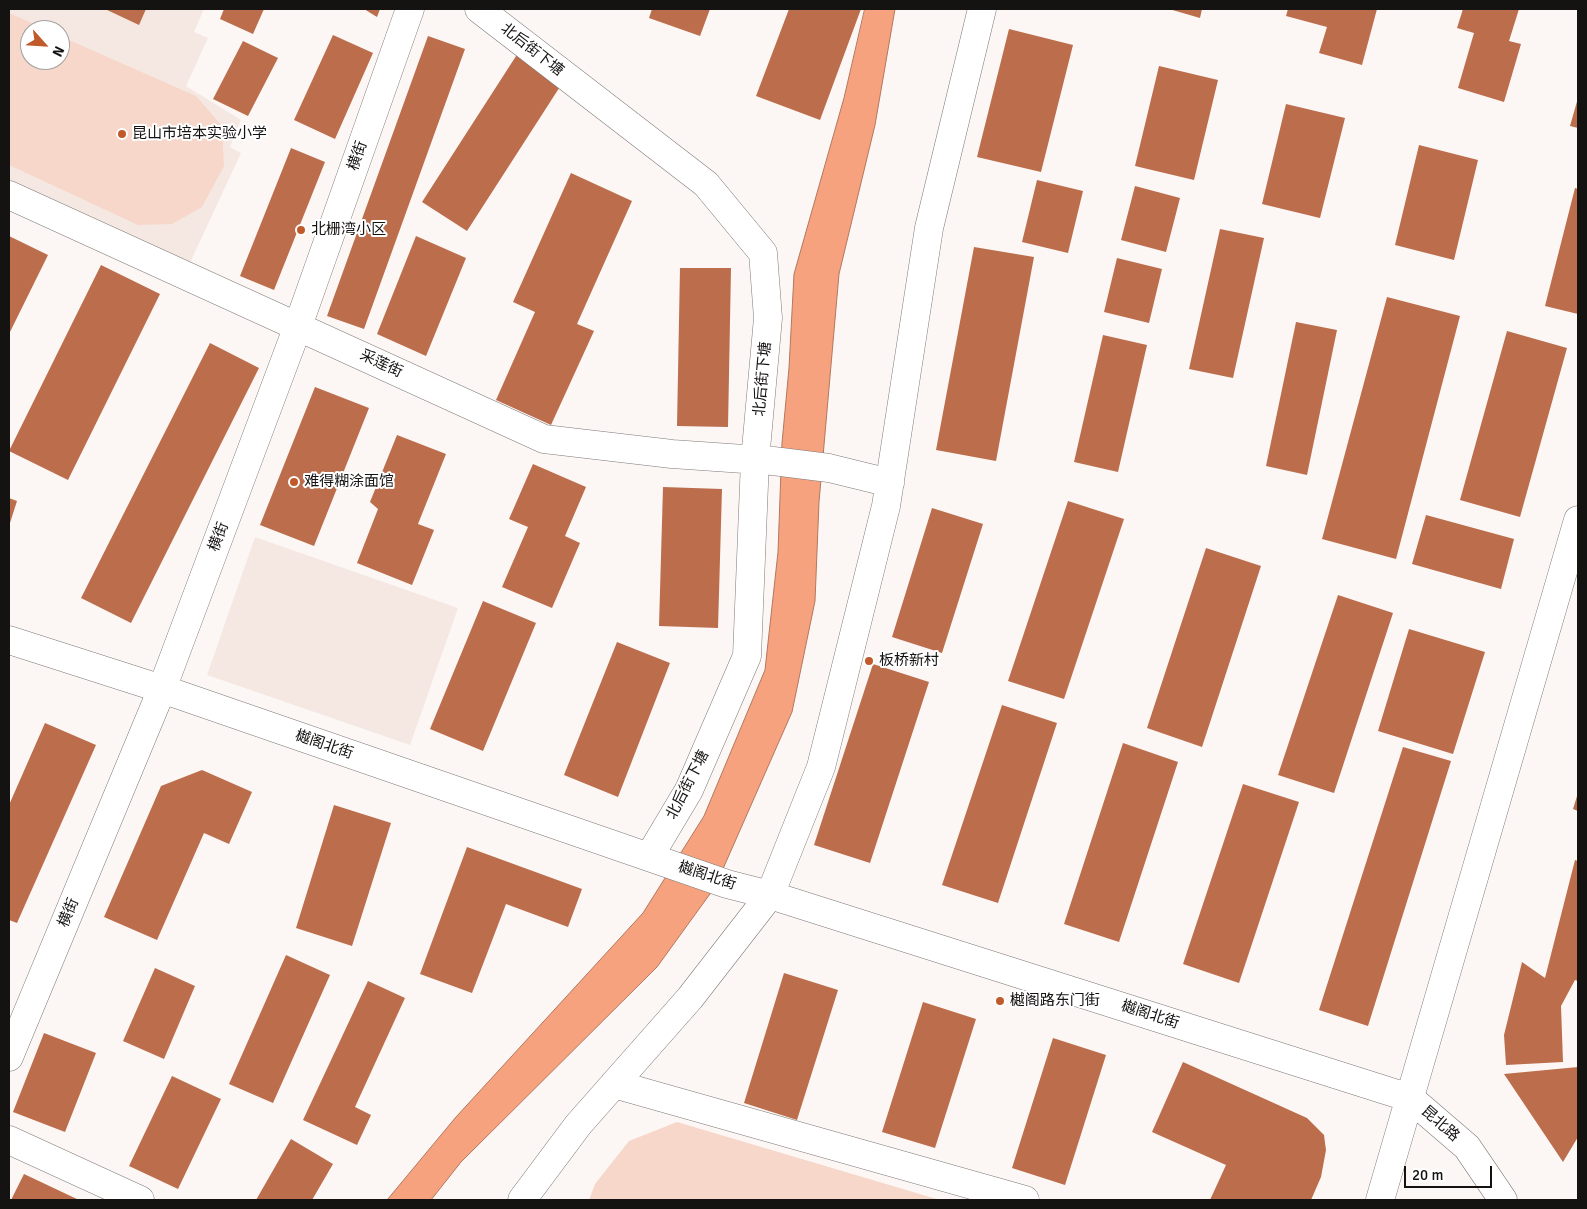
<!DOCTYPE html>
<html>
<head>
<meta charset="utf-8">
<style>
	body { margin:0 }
	#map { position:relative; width:1587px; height:1209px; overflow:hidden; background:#fcf7f4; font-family:Signika,sans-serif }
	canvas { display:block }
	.frame { position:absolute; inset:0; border:10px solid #151312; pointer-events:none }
	.north { position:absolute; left:20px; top:20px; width:50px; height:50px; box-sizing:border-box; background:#fff; border:1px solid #a1a1a0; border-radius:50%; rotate:116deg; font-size:14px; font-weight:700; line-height:20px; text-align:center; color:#151312 }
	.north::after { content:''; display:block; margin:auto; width:18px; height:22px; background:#c05a2b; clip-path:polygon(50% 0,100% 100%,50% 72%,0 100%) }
	.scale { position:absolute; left:1404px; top:1166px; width:88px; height:22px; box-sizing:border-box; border:2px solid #151312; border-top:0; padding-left:6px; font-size:15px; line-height:18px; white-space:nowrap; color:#151312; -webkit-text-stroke:4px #fff; paint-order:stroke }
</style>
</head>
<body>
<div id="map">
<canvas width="1587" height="1209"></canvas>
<div class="frame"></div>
<div class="north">N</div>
<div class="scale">20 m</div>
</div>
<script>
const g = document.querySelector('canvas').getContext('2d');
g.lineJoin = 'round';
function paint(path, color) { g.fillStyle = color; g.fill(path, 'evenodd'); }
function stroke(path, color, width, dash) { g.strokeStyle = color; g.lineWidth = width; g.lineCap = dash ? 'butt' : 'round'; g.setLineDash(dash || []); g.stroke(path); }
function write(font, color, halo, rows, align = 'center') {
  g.font = font + ' Signika,"Noto Sans SC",sans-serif'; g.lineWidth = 4; g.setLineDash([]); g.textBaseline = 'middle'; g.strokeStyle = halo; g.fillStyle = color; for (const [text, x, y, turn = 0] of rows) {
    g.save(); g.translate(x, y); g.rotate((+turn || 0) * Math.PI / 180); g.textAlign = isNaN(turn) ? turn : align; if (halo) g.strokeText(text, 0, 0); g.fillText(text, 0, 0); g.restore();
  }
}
const built = new Path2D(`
	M9 9H204L194 32 208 38 186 86 241 120 230 147 241 153 189 265 9 183ZM30 30H60V60H30Z
	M255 537 458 608 410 745 207 675Z`);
const green = new Path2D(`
	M9 13 48 30H30V60H60V36L196 96 222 126 224 166 202 207 172 224 138 225 9 165Z
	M677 1122 940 1200H589L595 1184 629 1141Z`);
const water = new Path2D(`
	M865 9H895L875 125 839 274 819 502 815 601 792 712 715 887 657 967 461 1162 431 1200H387L456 1117 643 913 704 816 765 670 778 552 782 443 789 368 794 274 844 98Z`);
const building = new Path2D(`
	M105 9H146L139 25Z
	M224 9H264L253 34 220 19Z
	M364 9H380L377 17Z
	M652 9H710L700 36 649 18Z
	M789 9H861L820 120 756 96Z
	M1169 9H1202L1200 18Z
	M1288 9H1377L1362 65 1319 53 1327 27 1286 16Z
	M1463 9H1519L1509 41 1521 44 1504 102 1458 88 1474 33 1457 28Z
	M1009 29 1073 45 1041 172 977 157Z
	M333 35 373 53 335 139 294 120Z
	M428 36 465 49 364 329 327 316Z
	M243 41 278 58 248 116 213 99Z
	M518 53 563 82 467 231 422 202Z
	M1159 66 1218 80 1194 180 1135 166Z
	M1578 98V128L1570 126Z
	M1286 104 1345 118 1320 218 1262 204Z
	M1419 145 1478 160 1454 260 1395 245Z
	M291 148 325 162 274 290 240 276Z
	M571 173 632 201 577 324 594 331 551 425 496 400 535 312 513 302Z
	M1037 180 1083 191 1068 253 1022 242Z
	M1135 186 1180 198 1166 252 1121 240Z
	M1575 188 1578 189V314L1545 306Z
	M1220 229 1264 238 1233 378 1189 369Z
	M9 236 48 255 9 334Z
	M416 236 466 258 426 356 377 334Z
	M974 247 1034 257 996 461 936 450Z
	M1117 258 1162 269 1149 323 1104 312Z
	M101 265 160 294 68 480 9 451Z
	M680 268H731L728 427 677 426Z
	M1387 297 1460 316 1396 559 1322 539Z
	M1296 322 1337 330 1307 475 1266 466Z
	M1507 331 1567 348 1520 517 1460 500Z
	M1103 335 1147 345 1118 472 1074 462Z
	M210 343 259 368 131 623 81 598Z
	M315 387 369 408 314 546 260 525Z
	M397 435 446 454 418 524 434 530 412 585 357 563 378 509 370 502Z
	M533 464 586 487 565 536 580 543 552 608 502 587 528 527 509 519Z
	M663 487 722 489 718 628 659 626Z
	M9 498 17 501 9 526Z
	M1068 501 1124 519 1064 699 1008 681Z
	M932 508 983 524 942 653 892 637Z
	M1426 515 1514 539 1501 589 1412 564Z
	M1206 548 1261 566 1202 747 1147 728Z
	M1338 595 1393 613 1334 793 1278 775Z
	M483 601 536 623 483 751 430 729Z
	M1409 629 1485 652 1453 754 1378 731Z
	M617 642 670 663 618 797 564 775Z
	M873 664 929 682 870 863 814 845Z
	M1002 705 1057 723 998 903 942 885Z
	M45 723 96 745 17 923 9 920V805Z
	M1123 743 1178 762 1119 942 1064 924Z
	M1403 747 1451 761 1368 1026 1319 1010Z
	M202 770 252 792 229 844 204 833 157 940 104 917 161 786Z
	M1243 784 1299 802 1239 983 1183 964Z
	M1578 793V811L1573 809Z
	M334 805 391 823 352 946 296 928Z
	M467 847 582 889 568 927 506 904 472 993 420 974Z
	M1575 860 1578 861V981L1575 980 1561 1006 1563 1062 1506 1065 1504 1035 1522 962 1545 978Z
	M286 955 330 975 273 1103 229 1084Z
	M155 968 195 986 164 1059 123 1041Z
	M784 973 838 990 797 1120 744 1103Z
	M368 981 405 998 355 1107 371 1115 357 1145 303 1120Z
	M923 1002 976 1019 935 1148 882 1132Z
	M44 1033 96 1053 65 1132 13 1112Z
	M1053 1038 1106 1055 1065 1185 1012 1168Z
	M1183 1062 1307 1118 1324 1135 1326 1150 1321 1177 1311 1200H1210L1226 1165 1152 1132Z
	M1578 1067V1137L1563 1162 1504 1074Z
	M172 1076 221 1099 178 1189 129 1166Z
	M291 1139 333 1164 312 1200H256Z
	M24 1174 79 1200H11Z`);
const minor = new Path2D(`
	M479 9 706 184 763 253 768 318 755 460 747 656 689 790 649 857
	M9 195 544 439 672 454 773 461 829 468 890 483
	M9 640 162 689 727 884 770 895 1410 1098 1467 1147 1503 1200
	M9 1057 162 689 298 326 410 9
	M614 1084 1025 1200
	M9 1140 140 1200
	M522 1200 578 1125 690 998 770 895 821 767 886 506 929 228 982 9
	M1380 1200 1578 520`);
const markers = [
	[122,134,5,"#c05a2b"],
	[301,230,5,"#c05a2b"],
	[294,482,5,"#c05a2b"],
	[869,661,5,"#c05a2b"],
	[1000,1001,5,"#c05a2b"]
];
const streetNames = [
	["北后街下塘",532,50,38],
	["横街",358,156,-71],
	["采莲街",381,364,25],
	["北后街下塘",763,379,-85],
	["横街",219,537,-69],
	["樾阁北街",324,745,19],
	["北后街下塘",688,785,-63],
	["樾阁北街",707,876,18],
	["横街",69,913,-67],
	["樾阁北街",1150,1015,18],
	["昆北路",1440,1124,41]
];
const poiNames = [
	["昆山市培本实验小学",132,134],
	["北栅湾小区",311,230],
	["难得糊涂面馆",304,482],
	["板桥新村",879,661],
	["樾阁路东门街",1010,1001]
];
paint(built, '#f5e8e2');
paint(green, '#f6d7ca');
paint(water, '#f6a27f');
stroke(water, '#b2775e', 1);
paint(building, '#bc6d4c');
stroke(minor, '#7e7977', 29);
stroke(minor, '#fff', 28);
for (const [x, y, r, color] of markers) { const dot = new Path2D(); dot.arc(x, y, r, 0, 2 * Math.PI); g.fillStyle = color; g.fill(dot); stroke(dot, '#fff', 2); }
write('15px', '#151312', '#fff', streetNames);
write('15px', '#151312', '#fff', poiNames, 'left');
</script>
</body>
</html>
